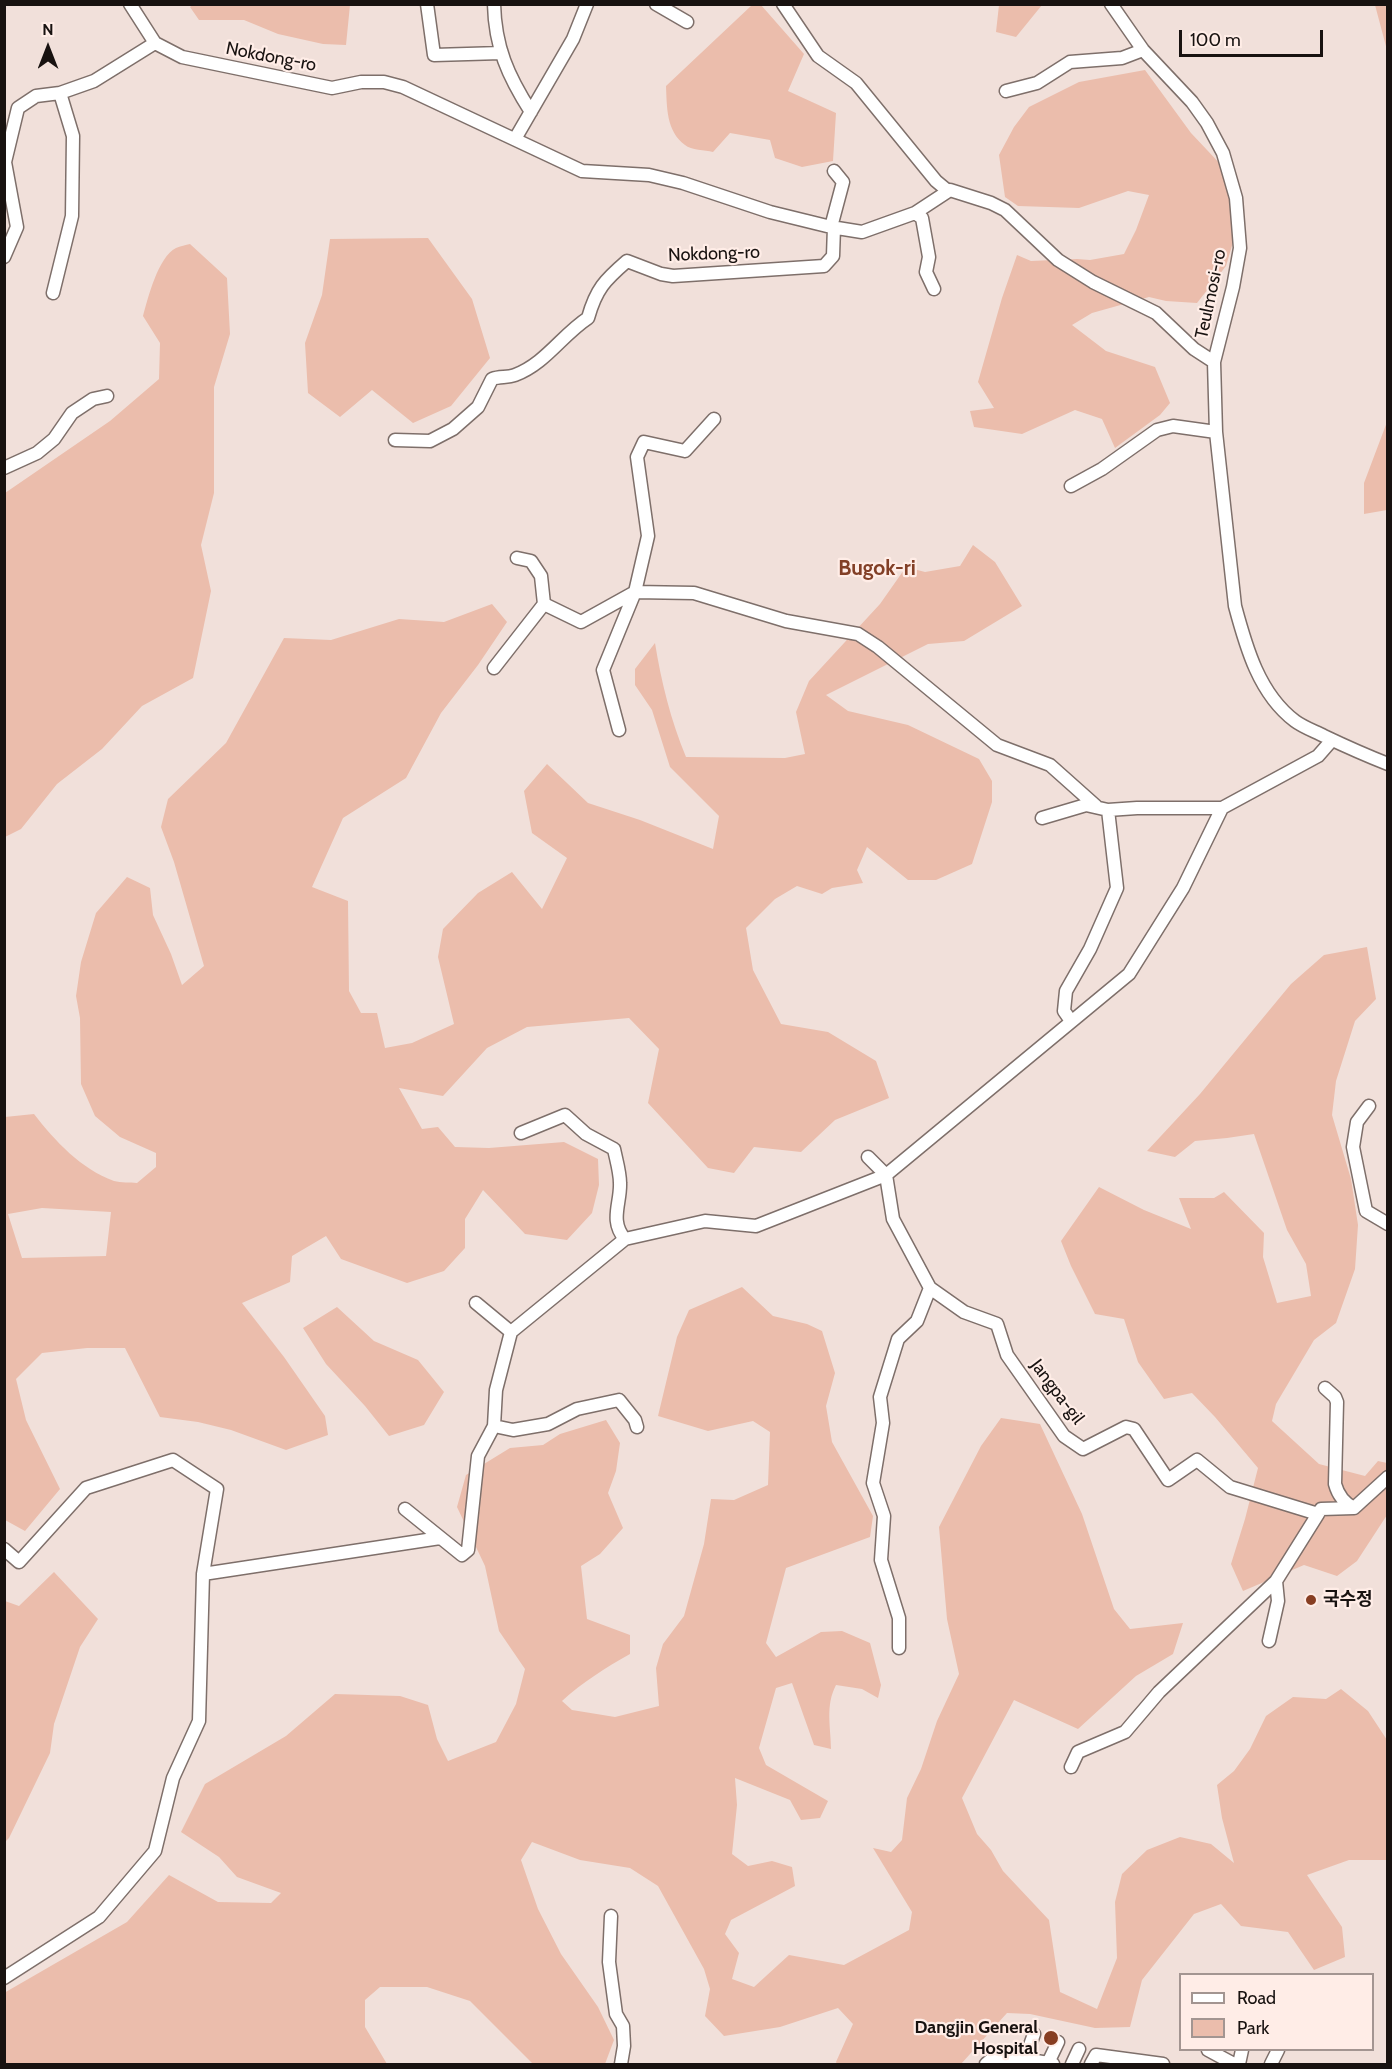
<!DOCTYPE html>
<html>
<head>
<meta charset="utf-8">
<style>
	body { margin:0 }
	#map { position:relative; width:1392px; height:2069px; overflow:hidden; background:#f1e0da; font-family:Cabin,sans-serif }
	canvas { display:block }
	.frame { position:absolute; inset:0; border:6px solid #181210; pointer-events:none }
	.legend { position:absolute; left:1179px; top:1973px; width:195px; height:78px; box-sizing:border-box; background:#ffede7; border:2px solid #a39591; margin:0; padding:8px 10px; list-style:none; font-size:18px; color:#181210 }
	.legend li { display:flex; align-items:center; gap:12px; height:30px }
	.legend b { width:30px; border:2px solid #a39591 }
	.north { position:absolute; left:18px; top:18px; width:60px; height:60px; -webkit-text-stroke:4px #ffede7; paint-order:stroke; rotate:0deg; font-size:16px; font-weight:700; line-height:24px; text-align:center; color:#181210 }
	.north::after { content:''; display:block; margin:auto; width:21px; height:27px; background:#181210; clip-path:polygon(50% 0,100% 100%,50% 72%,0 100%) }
	.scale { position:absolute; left:1179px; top:30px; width:144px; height:27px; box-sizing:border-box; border:3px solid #181210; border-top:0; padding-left:8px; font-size:18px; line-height:21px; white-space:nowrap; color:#181210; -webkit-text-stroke:4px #ffede7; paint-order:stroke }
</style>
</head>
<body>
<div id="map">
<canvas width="1392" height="2069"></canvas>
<div class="frame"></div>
<ul class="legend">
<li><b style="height:8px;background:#fff"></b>Road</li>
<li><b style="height:16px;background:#ebbdac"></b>Park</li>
</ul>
<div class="north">N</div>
<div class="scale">100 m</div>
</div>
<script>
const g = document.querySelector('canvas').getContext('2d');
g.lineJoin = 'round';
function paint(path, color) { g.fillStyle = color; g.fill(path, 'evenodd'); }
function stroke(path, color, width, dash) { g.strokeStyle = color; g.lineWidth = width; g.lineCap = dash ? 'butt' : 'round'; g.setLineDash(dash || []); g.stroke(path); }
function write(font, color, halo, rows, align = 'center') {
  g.font = font + ' Cabin,"Noto Sans KR",sans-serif'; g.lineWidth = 4.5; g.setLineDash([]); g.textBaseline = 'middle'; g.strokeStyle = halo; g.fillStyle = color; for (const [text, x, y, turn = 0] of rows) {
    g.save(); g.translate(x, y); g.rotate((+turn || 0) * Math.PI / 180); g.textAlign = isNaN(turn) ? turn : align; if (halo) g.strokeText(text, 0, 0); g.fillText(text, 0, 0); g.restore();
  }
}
const green = new Path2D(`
	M193 4 350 5 346 45 323 44 278 34 244 20H199L190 7Z
	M752 5H761L804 54 788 91 836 113 833 161 802 167 775 158 770 140 730 133 713 152C705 150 691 150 685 145 666 131 667 107 666 86Z
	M999 5V4L1042 5 1016 37 996 32Z
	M1375 5H1387V50Z
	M1145 70 1191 133 1240 185 1244 205 1226 266 1197 303 1166 301 1149 297 1092 313 1072 325 1106 351 1155 367 1170 403 1160 415 1115 448 1102 419 1075 410 1022 434 974 427 970 411 994 408 978 382 1002 298 1017 255 1031 261 1077 259 1090 260 1124 254 1136 230 1149 195 1128 191 1079 208 1018 206 1005 197 999 155 1014 127 1029 107 1079 82Z
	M428 238 472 299 490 358 451 406 413 423 372 390 340 417 308 393 305 343 322 295 330 239Z
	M190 244 227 278 230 334 214 387V493L201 545 211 591 193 678 142 706 102 749 57 784 21 829 5 837V493L110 421 159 379 160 343 143 316C148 298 158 257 176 248 180 246 186 245 190 244Z
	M1387 422V510L1364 514V483Z
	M973 545 995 562 1022 606 964 641 928 644 826 695 848 711 908 725 979 759 992 781V802L972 864 936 880H908L867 847 857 870 863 883 832 888 822 894 797 886 775 899 746 928 753 970 781 1024 828 1032 876 1061 889 1098 835 1120 801 1152 754 1147 734 1173 708 1168 648 1103 659 1049 629 1018 527 1027 487 1048 443 1096 399 1088 422 1129 438 1127 455 1147 489 1148 564 1142 598 1159 599 1185 592 1213 567 1240 525 1234 483 1190 465 1219V1248L444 1271 407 1283 341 1259 326 1236 292 1256 290 1282 242 1303 284 1357 325 1416 328 1435 286 1450 231 1430 198 1422 160 1417 125 1348H87L42 1353 16 1379 26 1420 60 1489 25 1531 5 1520V1117L34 1114C55 1141 81 1169 114 1181 121 1183 130 1182 137 1183L156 1167V1153L120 1137 95 1116 81 1084 80 1018 76 996 81 962 96 913 127 877 150 888 153 915 171 954 182 985 204 966 174 862 161 827 168 799 226 743 284 638 331 640 399 619 444 622 492 604 507 622 478 665 441 713 406 778 343 818 312 887 348 901 349 991 361 1013H377L385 1048 412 1043 454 1024 438 957 443 929 478 893 512 872 542 909 567 858 532 833 524 791 547 764 588 803 640 820 713 849 719 816 670 767 652 710 635 685V669L655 643C661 681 671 721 686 757L785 758 805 754 796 712 809 681 880 604 906 567 925 572 960 566ZM42 1208 111 1212 106 1256 22 1258 8 1214Z
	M1367 947 1376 999 1355 1021 1336 1081 1332 1115 1351 1179 1358 1225 1355 1269 1336 1323 1314 1340 1276 1404 1272 1421 1319 1464 1365 1476 1378 1461 1387 1463V1515L1357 1561 1337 1576 1304 1565 1243 1591 1231 1564 1245 1519 1258 1468 1215 1417 1192 1393 1164 1399 1138 1362 1124 1319 1095 1314 1071 1266 1061 1241 1099 1187 1144 1210 1191 1229 1179 1198H1214L1224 1192 1264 1233 1263 1257 1277 1303 1311 1296 1306 1264 1287 1230 1254 1134 1227 1138 1195 1141 1175 1157 1147 1151 1200 1094 1291 984 1324 955Z
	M742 1287 773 1316 807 1324 822 1331 835 1373 826 1406 832 1442 873 1516 870 1537 786 1568 766 1643 776 1657 821 1632 842 1631 870 1643 881 1685 878 1698 862 1689 836 1685C825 1706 831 1727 831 1749L814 1745 792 1683 776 1688 759 1748 766 1765 828 1801 820 1818 801 1820 790 1800 735 1778 737 1805 732 1854 748 1866 772 1861 792 1867 795 1886 731 1920 725 1934 739 1953 732 1979 754 1987 789 1955 844 1965 909 1930 912 1912 873 1848 891 1852 902 1840 907 1798 921 1769 937 1721 959 1674 947 1619 939 1527 981 1446 1001 1418 1040 1424 1082 1514 1114 1609 1130 1629 1183 1623 1173 1654 1136 1676 1078 1729 1014 1700 962 1798 977 1834 991 1850 1003 1871 1049 1920 1060 1992 1097 2009 1117 1958 1115 1902 1122 1874 1147 1850 1180 1837 1211 1844 1234 1863 1222 1818 1217 1785 1234 1771 1250 1749 1266 1716 1293 1697 1326 1699 1341 1689 1368 1711 1387 1740V1860H1349L1307 1875 1342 1927 1345 1957 1314 1970 1288 1932 1241 1926 1221 1904 1194 1914 1142 1980 1130 2027 1095 2028 1030 2014 1007 2013 961 2064H837L836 2062 853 2024 838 2008 780 2027 724 2036 705 2016 710 1989 704 1969 658 1886 630 1868 580 1860 532 1842 521 1860 538 1909 561 1954 598 2007 614 2040 605 2064H533L470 2001 427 1987H380L365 2000V2027L387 2064H5L4 1993 127 1922 169 1875 218 1902 271 1903 281 1893 237 1877 219 1857 181 1832 205 1784 286 1736 335 1694 400 1696 428 1705 437 1739 448 1761 496 1742 516 1704 525 1669 499 1631 485 1566 457 1507 466 1475 510 1448 543 1445 560 1434 606 1420 620 1443 616 1471 608 1493 623 1528 600 1554 581 1566 587 1619 630 1635V1654C605 1668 583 1682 562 1701L572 1710 615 1717 659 1706 656 1668 663 1644 684 1616 704 1544 711 1499 734 1500 768 1485 770 1432 753 1421 708 1431 658 1416 677 1337 689 1310Z
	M337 1307 374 1341 418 1360 444 1392 424 1425 389 1436 365 1406 326 1364 303 1328Z
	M54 1572 98 1619 80 1647 54 1724 50 1753 9 1838 5 1842V1601L19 1606Z`);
const street = new Path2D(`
	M427 4 434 55 501 53
	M494 4C495 47 508 76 531 112
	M656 4 687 22
	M783 4 818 56 856 83 936 181 948 191
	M1111 4 1143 50 1192 102 1207 123 1223 153 1236 198 1240 248 1233 287 1214 362 1216 432 1235 606C1246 647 1259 694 1295 721 1303 727 1314 731 1324 736 1345 746 1365 755 1388 764
	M155 43 182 57 332 88 361 82H384L403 87 582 171 649 175 683 183 770 212 831 227 862 232 915 213 950 190 991 203 1005 210 1058 260 1093 282 1156 313 1194 349 1214 362
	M1006 91 1037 83 1070 62 1122 58 1143 50
	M515 139 573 39 587 4
	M915 213 922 218 929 257 926 272 934 289
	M831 227 843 182 834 171
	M4 257 17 227 5 162 18 108 36 96 60 93 94 81 155 43 130 4
	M53 293 72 216 73 136 60 93
	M395 440 430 441 453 429 478 407 492 379C500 376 507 378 515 375 545 364 562 335 588 318 596 289 605 280 627 261L661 274 673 276 824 266 833 256 834 227
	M4 468 37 453 54 439 72 413 93 399 107 396
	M1071 486 1102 469 1157 430 1173 426 1216 432
	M517 558 531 561 541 576 544 604 581 622 635 592 694 593 786 621 858 634 878 647 997 745 1050 765 1096 806
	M494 668 544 604
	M619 730 603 670 635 592 648 536 637 457 644 442 685 451 714 419
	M1042 818 1086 805 1108 810 1137 808H1222
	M1071 1021 1064 1011 1066 991 1090 949 1117 888 1108 810
	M1369 1106 1357 1122 1353 1147 1366 1211 1388 1224
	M521 1133 565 1115 586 1134 614 1149C616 1159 620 1172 620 1183 621 1203 609 1221 625 1239
	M868 1157 886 1175 893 1219 930 1288 917 1321 898 1339 880 1397 883 1423 873 1483 884 1516 881 1560 899 1618V1648
	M930 1288 964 1312 997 1324 1007 1355 1064 1436 1083 1449 1126 1427 1134 1429 1168 1480 1197 1460 1230 1487 1318 1514 1321 1509 1354 1508 1388 1477
	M476 1303 511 1332
	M1325 1388 1335 1397 1337 1402 1335 1484C1338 1495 1344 1503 1354 1508
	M494 1426 513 1430 548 1424 577 1409 619 1400 635 1420 637 1427
	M405 1509 462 1555 468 1550 478 1456 494 1426 496 1390 511 1332 625 1239 705 1221 756 1226 886 1175 1129 974 1183 888 1222 808 1318 756 1332 740
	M4 1549 19 1562 86 1488 173 1460 217 1489 203 1574 199 1721 173 1778 155 1851 99 1917 4 1978
	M203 1574 440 1538
	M1269 1641 1278 1601 1276 1581
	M1071 1767 1078 1752 1125 1732 1159 1692 1276 1581 1318 1514
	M611 1916 609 1962 616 2014 623 2026 624 2046 621 2064
	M1208 2050 1234 2064
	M1025 2059 1034 2034
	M1048 2063 1058 2042
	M986 2064 994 2057 1020 2058 1053 2064
	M1072 2064 1079 2049
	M1091 2064 1096 2055 1163 2064
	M1239 2064 1242 2050
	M1271 2064 1278 2050`);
const markers = [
	[1311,1600,6,"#873e22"],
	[1051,2038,8,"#873e22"]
];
const streetNames = [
	["Nokdong-ro",271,57,11],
	["Nokdong-ro",714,254,-2],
	["Teulmosi-ro",1211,294,-78],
	["Jangpa-gil",1057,1392,53]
];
const poiNames = [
	["국수정",1323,1600],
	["Dangjin General",1038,2028,"right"],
	["Hospital",1038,2049,"right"]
];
const quarterNames = [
	["Bugok-ri",877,569]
];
paint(green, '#ebbdac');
stroke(street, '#7e6f6a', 15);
stroke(street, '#fff', 12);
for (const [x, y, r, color] of markers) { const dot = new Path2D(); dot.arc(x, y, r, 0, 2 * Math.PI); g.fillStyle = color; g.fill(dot); stroke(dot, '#ffede7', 2); }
write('18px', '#181210', '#ffede7', streetNames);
write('bold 18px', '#181210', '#ffede7', poiNames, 'left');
write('bold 21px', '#823f26', '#ffede7', quarterNames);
</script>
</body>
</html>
